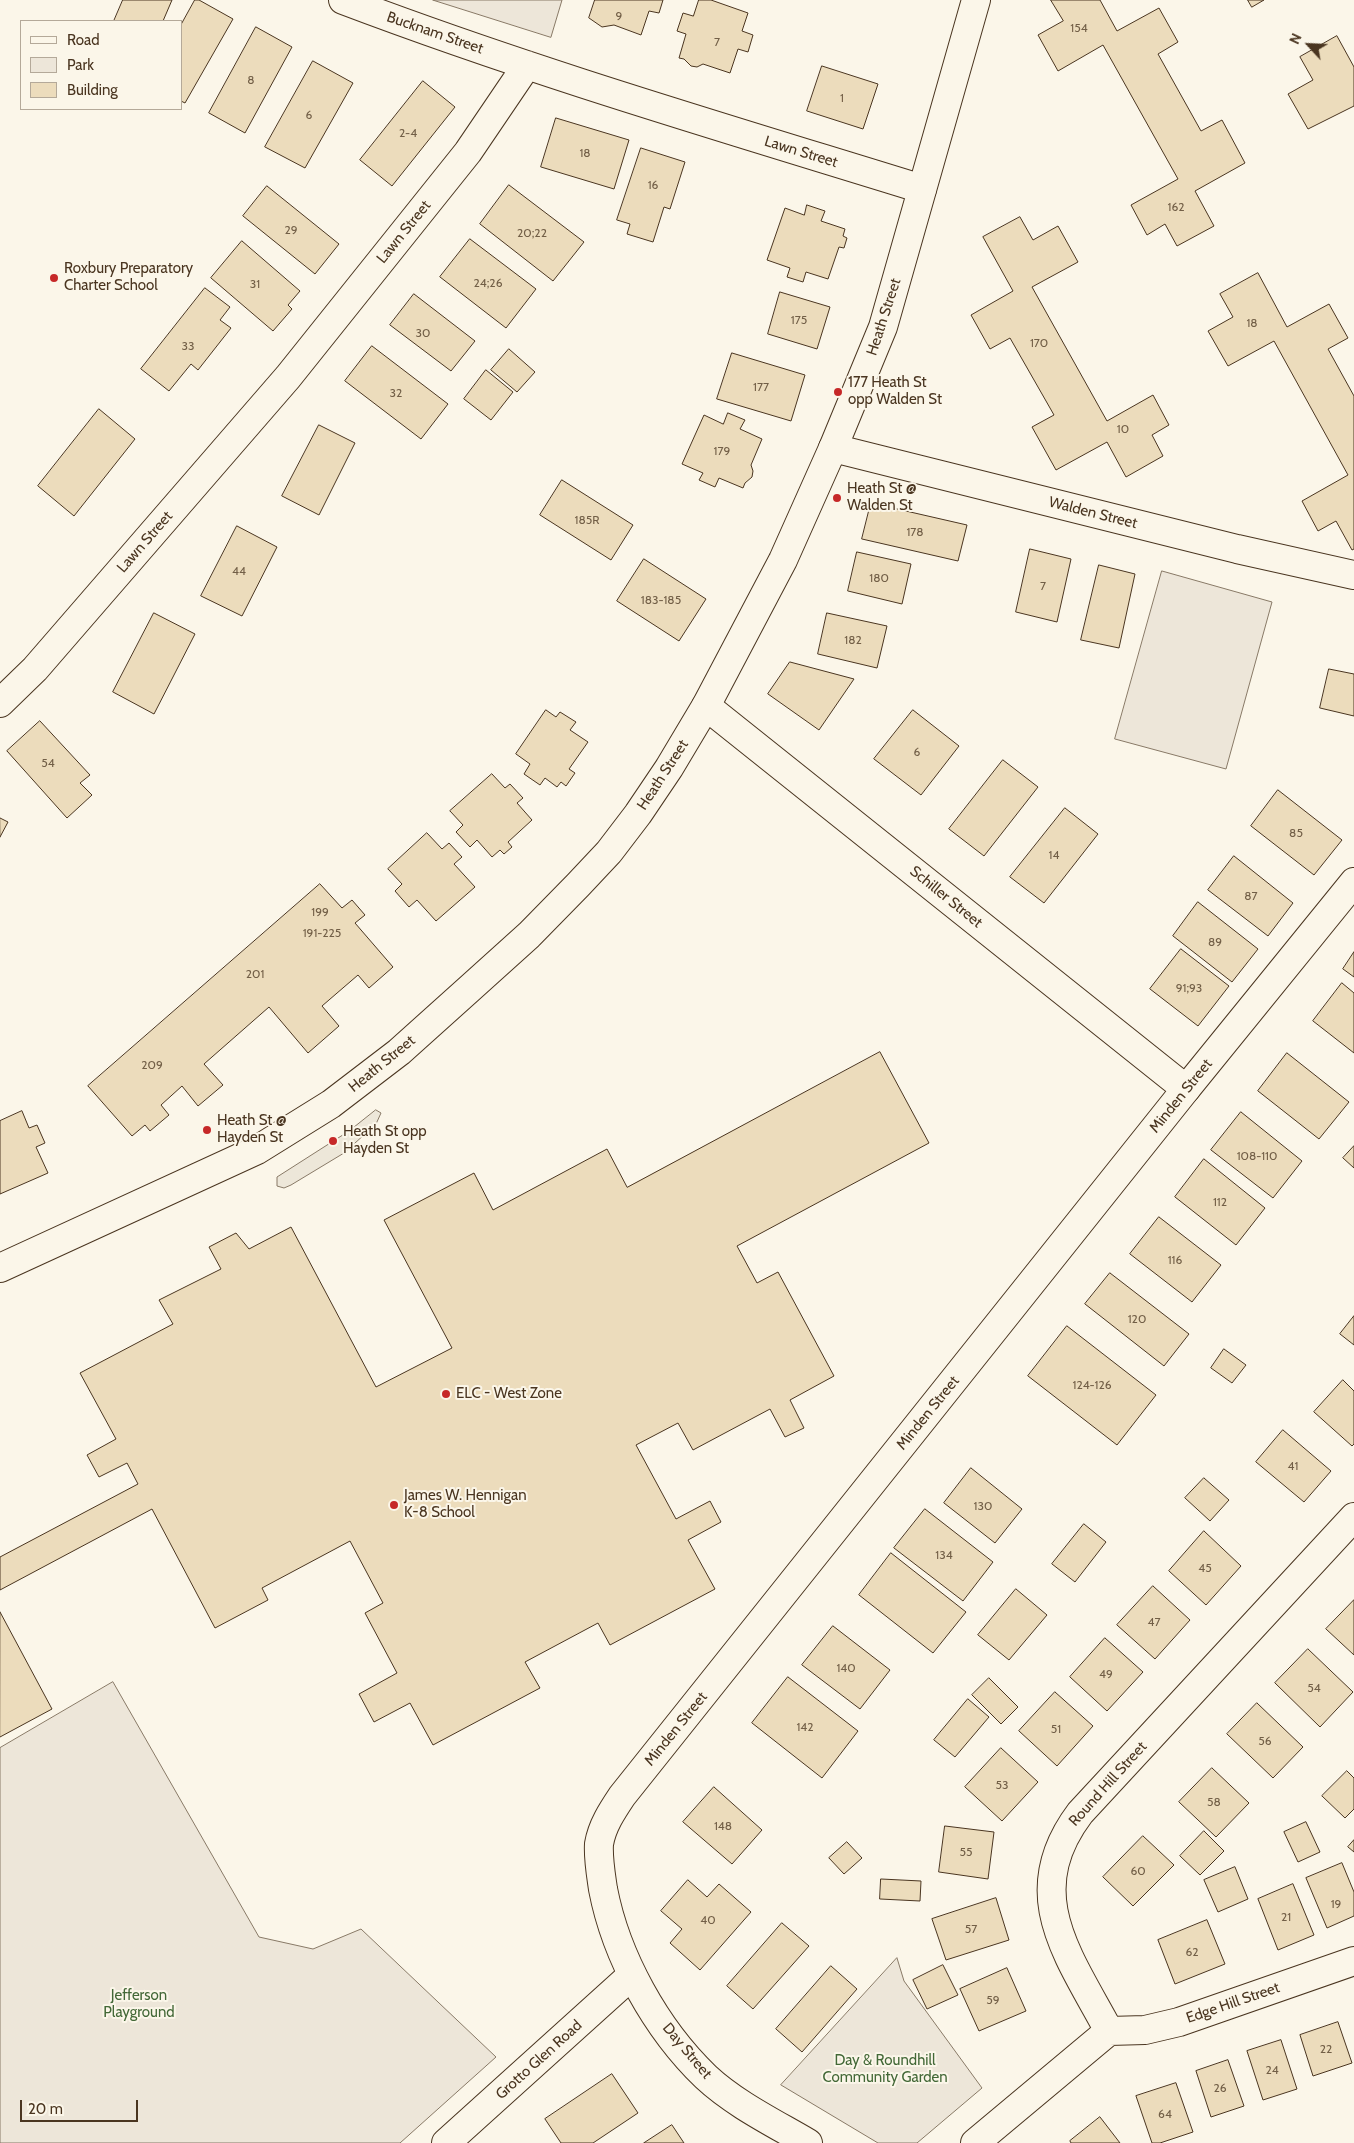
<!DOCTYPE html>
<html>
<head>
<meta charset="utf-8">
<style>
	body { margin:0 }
	#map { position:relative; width:1354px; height:2143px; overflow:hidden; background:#fbf6e9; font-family:Cabin,sans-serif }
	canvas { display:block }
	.legend { position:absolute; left:20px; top:20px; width:162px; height:90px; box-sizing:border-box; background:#fbf6e9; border:1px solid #b4a999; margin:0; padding:6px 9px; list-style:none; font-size:15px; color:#4a3520 }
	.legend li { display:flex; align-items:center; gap:10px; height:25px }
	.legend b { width:25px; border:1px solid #b4a999 }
	.north { position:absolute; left:1284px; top:20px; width:50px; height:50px; -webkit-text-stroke:4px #fbf6e9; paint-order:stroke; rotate:295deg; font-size:14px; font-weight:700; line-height:20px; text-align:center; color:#4a3520 }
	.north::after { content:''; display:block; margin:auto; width:18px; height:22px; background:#4a3520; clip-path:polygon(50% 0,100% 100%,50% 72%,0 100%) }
	.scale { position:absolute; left:20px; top:2100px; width:118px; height:22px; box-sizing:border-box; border:2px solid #4a3520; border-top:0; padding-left:6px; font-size:15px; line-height:18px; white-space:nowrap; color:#4a3520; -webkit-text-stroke:4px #fbf6e9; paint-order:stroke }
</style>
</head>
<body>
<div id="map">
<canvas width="1354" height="2143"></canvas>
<ul class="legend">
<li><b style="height:6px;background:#fbf6e9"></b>Road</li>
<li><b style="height:14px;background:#ede6d9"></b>Park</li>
<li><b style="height:14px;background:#ecdcbc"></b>Building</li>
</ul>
<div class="north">N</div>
<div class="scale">20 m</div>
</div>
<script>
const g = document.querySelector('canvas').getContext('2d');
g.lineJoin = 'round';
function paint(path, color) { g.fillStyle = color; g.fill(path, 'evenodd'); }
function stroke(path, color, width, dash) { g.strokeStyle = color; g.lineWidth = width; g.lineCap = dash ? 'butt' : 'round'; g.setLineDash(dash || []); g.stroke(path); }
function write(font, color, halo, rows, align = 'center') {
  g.font = font + ' Cabin,sans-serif'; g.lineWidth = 4; g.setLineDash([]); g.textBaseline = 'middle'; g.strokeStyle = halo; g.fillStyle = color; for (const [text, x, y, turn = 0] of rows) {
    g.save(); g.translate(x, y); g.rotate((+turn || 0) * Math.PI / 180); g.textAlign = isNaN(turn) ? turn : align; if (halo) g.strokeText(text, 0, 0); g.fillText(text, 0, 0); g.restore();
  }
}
const green = new Path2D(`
	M433 0H562L551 37Z
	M1162 571 1272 602 1226 769 1115 739Z
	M113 1682 259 1937 313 1949 361 1929 496 2057 400 2143H0V1748Z
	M897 1958 904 1981 982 2088 917 2143H878L781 2085Z`);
const parking = new Path2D(`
	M376 1110 381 1113 376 1124 344 1153 291 1185 284 1188 277 1186V1177L349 1131Z`);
const building = new Path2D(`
	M123 0H172L163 21H114Z
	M195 0H199L233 19 185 103 181 101V25Z
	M595 0H663L659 13 649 11 641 35 614 25 602 27 589 18Z
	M699 0H711L748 13 742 31 753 35 748 52 738 49 730 73 703 64 697 67 691 66 684 59 679 58 686 34 677 31 683 13 693 16Z
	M1051 0H1100L1117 31 1159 8 1178 42 1158 54 1201 131 1222 120 1245 163 1195 191 1214 226 1177 246 1165 224 1147 235 1131 205 1178 179 1103 45 1058 71 1038 35 1063 21Z
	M1248 0H1264L1252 7Z
	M256 27 292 47 245 133 209 113Z
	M1337 36 1354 67V106L1308 129 1288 94 1313 80 1300 57Z
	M313 61 353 83 305 168 265 147Z
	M822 66 878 84 863 129 807 111Z
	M423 81 455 107 392 186 360 160Z
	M556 118 629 140 614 189 541 167Z
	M641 148 685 162 670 209 664 207 653 242 627 234 630 224 617 220Z
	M509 185 584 242 553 281 480 224Z
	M267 186 339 244 315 274 243 216Z
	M807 205 825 211 821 221 845 229 843 236 847 238 844 248 839 247 828 279 806 272 803 282 787 277 790 268 767 260 785 208 804 215Z
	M1020 217 1033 240 1058 226 1078 262 1032 287 1107 421 1153 395 1169 425 1152 435 1163 456 1126 477 1107 442 1056 470 1032 427 1054 415 1010 338 990 349 971 315 1013 291 983 237Z
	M470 239 536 289 506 328 440 277Z
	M242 241 300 291 288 305 292 309 273 331 211 278Z
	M1258 273 1287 327 1329 304 1348 338 1328 349 1354 396V549L1352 550 1336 521 1318 531 1302 501 1348 475 1274 341 1228 366 1208 331 1233 317 1220 294Z
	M205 288 230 307 220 320 231 328 198 370 191 364 169 391 141 369Z
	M780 292 830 307 817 349 768 334Z
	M414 294 475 341 451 371 390 325Z
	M372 346 448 404 421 439 345 381Z
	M509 349 535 372 517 392 491 370Z
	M732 353 805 375 791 421 717 399Z
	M486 370 513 392 491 420 464 399Z
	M99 409 135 439 74 516 38 486Z
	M728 413 745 420 740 429 762 439 751 465 753 471 752 477 745 483 743 488 719 478 715 487 699 480 703 473 682 464 704 415 723 424Z
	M319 425 355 443 319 515 282 496Z
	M562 480 633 525 611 560 540 515Z
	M871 503 967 525 958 561 862 539Z
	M237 526 277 547 242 616 201 596Z
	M1030 549 1071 559 1057 622 1016 612Z
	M857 552 911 564 902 604 848 591Z
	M644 559 706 599 679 641 617 601Z
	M1099 565 1135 574 1119 648 1081 640Z
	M154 613 195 634 154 714 113 692Z
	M827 613 887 626 877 668 818 654Z
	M790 662 854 679 819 730 768 694Z
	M1329 669 1354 674V716L1320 708Z
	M546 710 556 717 560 712 576 722 570 730 588 742 569 769 575 773 566 786 561 782 557 787 545 778 540 785 524 774 530 764 516 754Z
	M913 710 959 746 921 795 874 759Z
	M40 721 90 775 80 783 92 795 67 818 7 751Z
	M1003 760 1038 787 984 856 949 829Z
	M492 774 505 788 510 784 523 798 517 803 532 820 508 842 512 847 504 854 500 850 492 857 477 840 470 847 456 832 463 825 450 811Z
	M1278 790 1342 840 1314 875 1251 826Z
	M1065 808 1098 834 1044 903 1010 877Z
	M0 818 8 822 0 837Z
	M427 833 442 849 449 843 462 857 454 864 475 887 436 921 417 900 409 907 395 891 402 884 388 869Z
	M1234 856 1293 903 1268 936 1208 890Z
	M320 884 342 908 352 900 365 915 355 923 393 967 369 988 358 975 322 1006 339 1026 308 1053 269 1007 204 1064 223 1085 198 1106 182 1086 161 1105 169 1115 150 1131 145 1125 132 1136 88 1086Z
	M1198 902 1258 949 1232 982 1173 936Z
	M1181 949 1229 986 1198 1026 1150 989Z
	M1354 952V977L1343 969Z
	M1342 983 1354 993V1053L1313 1021Z
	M880 1052 929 1143 737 1246 757 1283 778 1272 834 1376 790 1400 804 1428 785 1437 770 1409 693 1450 678 1423 636 1445 676 1519 710 1501 721 1522 688 1540 715 1589 610 1645 598 1623 525 1662 540 1688 433 1745 410 1703 374 1722 359 1694 397 1673 365 1613 383 1603 350 1541 262 1588 268 1600 215 1628 152 1509 0 1590V1557L138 1484 127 1463 99 1477 87 1455 116 1439 80 1373 173 1324 159 1300 221 1269 209 1247 236 1233 249 1249 291 1227 376 1387 452 1348 384 1220 474 1173 493 1210 607 1149 627 1187Z
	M1287 1053 1349 1102 1319 1139 1258 1091Z
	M22 1111 29 1128 37 1125 45 1143 36 1147 48 1173 0 1194V1121Z
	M1241 1112 1302 1161 1273 1198 1211 1150Z
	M1354 1146V1168L1343 1158Z
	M1204 1159 1265 1208 1236 1245 1175 1197Z
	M1159 1217 1221 1265 1192 1302 1130 1254Z
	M1110 1273 1189 1334 1164 1366 1085 1304Z
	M1354 1316V1345L1340 1334Z
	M1067 1326 1156 1395 1117 1445 1028 1376Z
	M1224 1349 1246 1365 1232 1383 1211 1368Z
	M1343 1380 1354 1391V1444L1352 1446 1314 1412Z
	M1283 1430 1331 1471 1304 1502 1256 1462Z
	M971 1468 1022 1509 995 1543 944 1503Z
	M1204 1478 1229 1500 1210 1521 1185 1498Z
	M925 1509 993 1562 963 1601 894 1548Z
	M1084 1524 1106 1542 1075 1582 1052 1564Z
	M1204 1531 1241 1566 1206 1605 1169 1571Z
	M891 1553 966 1612 933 1653 859 1595Z
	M1153 1586 1190 1620 1155 1659 1117 1625Z
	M1016 1589 1047 1615 1009 1660 978 1635Z
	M1354 1600V1655L1326 1629Z
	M0 1612 52 1709 0 1737Z
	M833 1626 890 1670 860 1709 802 1665Z
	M1105 1638 1143 1672 1107 1711 1070 1677Z
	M1308 1649 1353 1692 1320 1727 1275 1683Z
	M788 1677 858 1731 822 1778 752 1723Z
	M989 1678 1018 1707 1001 1724 972 1695Z
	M1055 1692 1093 1726 1057 1766 1019 1731Z
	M968 1699 989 1717 955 1757 934 1740Z
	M1257 1703 1303 1747 1273 1778 1227 1734Z
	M1001 1748 1038 1782 1002 1821 965 1787Z
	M1212 1768 1249 1803 1216 1837 1179 1802Z
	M1347 1771 1354 1778V1809L1345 1818 1322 1796Z
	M714 1787 762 1830 732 1864 683 1822Z
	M1306 1822 1320 1852 1298 1862 1284 1832Z
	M945 1826 994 1832 988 1879 939 1872Z
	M1204 1831 1224 1851 1200 1875 1180 1856Z
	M1143 1836 1174 1865 1133 1906 1103 1877Z
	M1354 1840V1852L1348 1847Z
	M847 1842 862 1858 844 1874 829 1858Z
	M1342 1863 1354 1892V1916L1327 1928 1306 1878Z
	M1235 1867 1248 1899 1218 1912 1204 1880Z
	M881 1879 921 1881 920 1901 880 1899Z
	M688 1880 707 1897 719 1884 751 1912 700 1970 670 1943 682 1929 661 1911Z
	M1293 1884 1314 1935 1278 1950 1258 1899Z
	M996 1898 1009 1940 946 1960 932 1919Z
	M1207 1920 1225 1964 1175 1984 1158 1940Z
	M782 1923 809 1946 753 2009 727 1986Z
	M943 1965 958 1995 927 2009 913 1980Z
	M831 1966 857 1989 802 2052 776 2029Z
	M1007 1968 1026 2011 979 2031 960 1989Z
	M1338 2022 1352 2063 1313 2076 1300 2035Z
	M1281 2040 1297 2089 1263 2100 1247 2051Z
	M1228 2060 1244 2106 1211 2117 1196 2071Z
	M612 2074 638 2113 593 2143H561L545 2119Z
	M1176 2083 1193 2132 1160 2143H1152L1136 2096Z
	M1100 2117 1120 2143H1071L1070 2141Z
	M672 2125 684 2143H644Z`);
const minor = new Path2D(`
	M343 0C533 72 728 129 922 189
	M833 448 1237 549 1354 575
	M0 703 35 669 288 377 468 152 527 65
	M1186 1089 1354 882
	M1109 2031C1069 1956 1019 1894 1080 1813L1354 1517
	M1109 2031 1145 2030 1179 2022 1354 1961
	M446 2143 632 1975
	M975 2143 1109 2031`);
const tertiary = new Path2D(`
	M706 706 1186 1089 622 1796C612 1811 602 1826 599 1844 598 1859 601 1875 603 1889 616 1957 656 2029 706 2077 735 2104 774 2123 808 2143`);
const secondary = new Path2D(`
	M0 1268 257 1150 331 1104 399 1052 468 990 529 935 578 885 609 852 638 814 669 768 706 706 783 560 833 448 883 327 976 0`);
const markers = [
	[54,278,5,"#c62828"],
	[838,392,5,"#c62828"],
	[837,498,5,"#c62828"],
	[207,1130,5,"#c62828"],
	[333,1141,5,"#c62828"],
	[446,1394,5,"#c62828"],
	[394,1505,5,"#c62828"]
];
const numberNames = [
	["9",619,16],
	["154",1079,28],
	["7",717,42],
	["8",251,80],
	["1",842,98],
	["6",309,115],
	["2-4",408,133],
	["18",585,153],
	["16",653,185],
	["162",1176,207],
	["29",291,230],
	["20;22",532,233],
	["24;26",488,283],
	["31",255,284],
	["175",799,320],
	["18",1252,323],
	["30",423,333],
	["170",1039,343],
	["33",188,346],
	["177",761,387],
	["32",396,393],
	["10",1123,429],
	["179",722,451],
	["185R",587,520],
	["178",915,532],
	["44",239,571],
	["180",879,578],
	["7",1043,586],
	["183-185",661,600],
	["182",853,640],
	["6",917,752],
	["54",48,763],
	["85",1296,833],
	["14",1054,855],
	["87",1251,896],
	["199",320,912],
	["191-225",322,933],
	["89",1215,942],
	["201",255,974],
	["91;93",1189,988],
	["209",152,1065],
	["108-110",1257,1156],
	["112",1220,1202],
	["116",1175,1260],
	["120",1137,1319],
	["124-126",1092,1385],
	["41",1293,1466],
	["130",983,1506],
	["134",944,1555],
	["45",1205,1568],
	["47",1154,1622],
	["140",846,1668],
	["49",1106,1674],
	["54",1314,1688],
	["142",805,1727],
	["51",1056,1729],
	["56",1265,1741],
	["53",1002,1785],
	["58",1214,1802],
	["148",723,1826],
	["55",966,1852],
	["60",1138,1871],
	["19",1336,1904],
	["21",1286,1917],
	["40",708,1920],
	["57",971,1929],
	["62",1192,1952],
	["59",993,2000],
	["22",1326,2049],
	["24",1272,2070],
	["26",1220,2088],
	["64",1165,2114]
];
const streetNames = [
	["Bucknam Street",435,33,19],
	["Lawn Street",801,152,17],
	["Lawn Street",404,232,-51],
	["Heath Street",884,317,-72],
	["Walden Street",1093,513,14],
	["Lawn Street",145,542,-49],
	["Heath Street",663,775,-57],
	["Schiller Street",946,897,39],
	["Heath Street",382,1064,-39],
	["Minden Street",1181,1096,-51],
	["Minden Street",928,1413,-51],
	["Minden Street",676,1729,-51],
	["Round Hill Street",1108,1784,-48],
	["Edge Hill Street",1233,2003,-19],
	["Day Street",687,2051,50],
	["Grotto Glen Road",539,2060,-42]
];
const poiNames = [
	["Roxbury Preparatory",64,269],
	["Charter School",64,286],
	["177 Heath St",848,383],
	["opp Walden St",848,400],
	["Heath St @",847,489],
	["Walden St",847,506],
	["Heath St @",217,1121],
	["Hayden St",217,1138],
	["Heath St opp",343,1132],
	["Hayden St",343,1149],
	["ELC - West Zone",456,1394],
	["James W. Hennigan",404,1496],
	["K-8 School",404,1513]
];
const parkNames = [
	["Jefferson",139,1996],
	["Playground",139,2013],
	["Day & Roundhill",885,2061],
	["Community Garden",885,2078]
];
paint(green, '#ede6d9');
stroke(green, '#887966', 1);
paint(parking, '#ede7d9');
stroke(parking, '#887966', 1);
paint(building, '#ecdcbc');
stroke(building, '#4a3520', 1);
stroke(minor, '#4a3520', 30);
stroke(tertiary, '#4a3520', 30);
stroke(secondary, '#4a3520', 30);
stroke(minor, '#fbf6e9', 28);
stroke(tertiary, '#fbf6e9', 28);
stroke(secondary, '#fbf6e9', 28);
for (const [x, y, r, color] of markers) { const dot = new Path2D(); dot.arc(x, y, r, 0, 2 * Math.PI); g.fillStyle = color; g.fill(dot); stroke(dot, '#fbf6e9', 2); }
write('12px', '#725f47', null, numberNames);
write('15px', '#4a3520', '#fbf6e9', streetNames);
write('15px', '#4a3520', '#fbf6e9', poiNames, 'left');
write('15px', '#436837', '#fbf6e9', parkNames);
</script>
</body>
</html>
